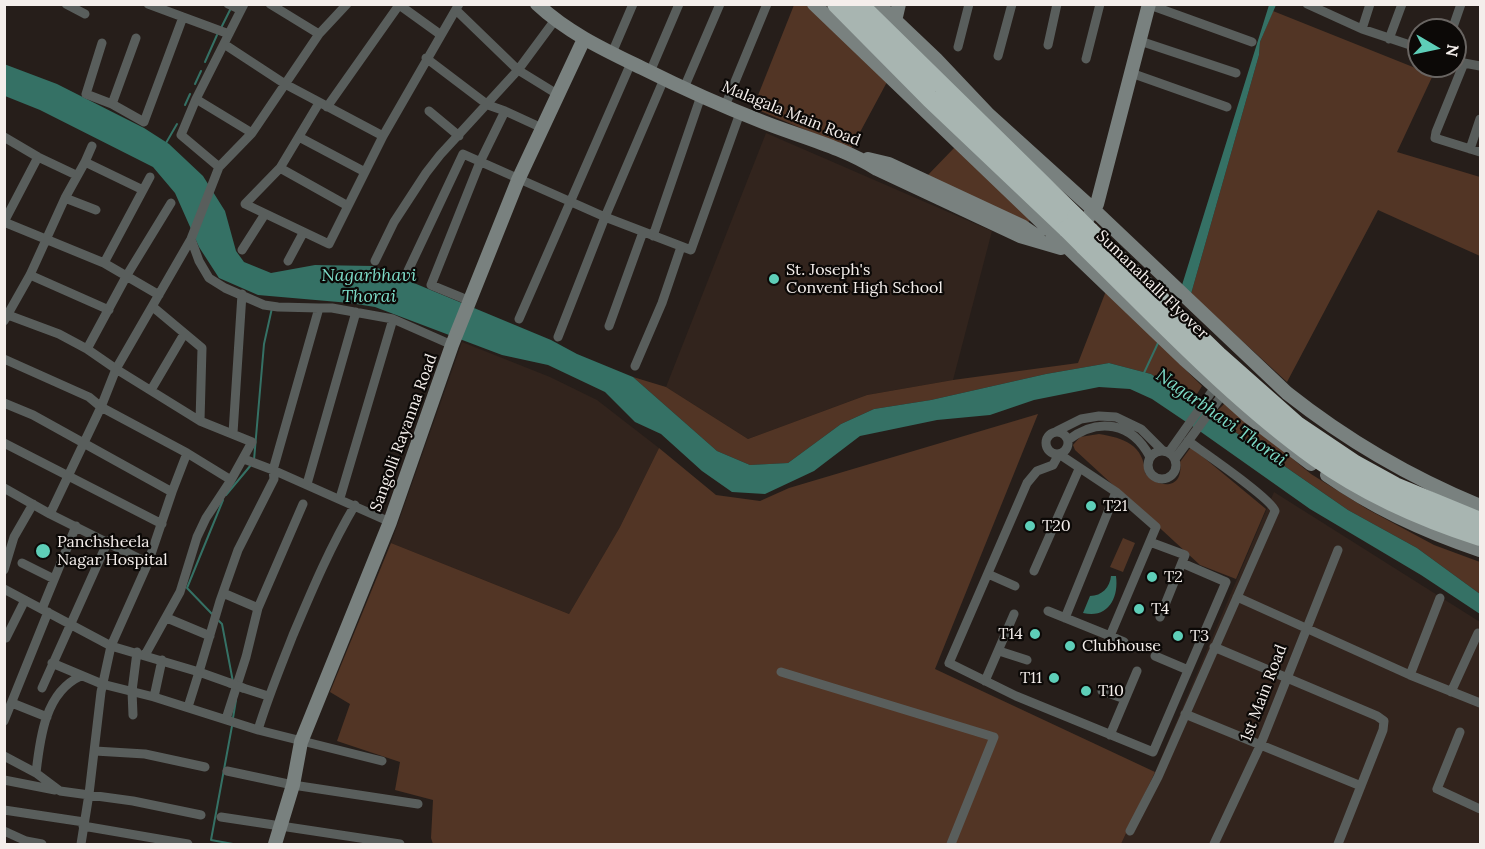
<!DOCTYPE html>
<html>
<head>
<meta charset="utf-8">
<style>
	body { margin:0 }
	#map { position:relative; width:1485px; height:849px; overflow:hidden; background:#261e1a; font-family:Lora,serif }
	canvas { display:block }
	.frame { position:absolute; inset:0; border:6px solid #f4eeeb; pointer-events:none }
	.north { position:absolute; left:1407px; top:18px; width:60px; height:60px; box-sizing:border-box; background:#0c0907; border:2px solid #696562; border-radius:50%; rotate:99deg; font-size:16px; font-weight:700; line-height:24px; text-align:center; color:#f4eeeb }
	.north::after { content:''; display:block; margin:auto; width:21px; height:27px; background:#5eceb8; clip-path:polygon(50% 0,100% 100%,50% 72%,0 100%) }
</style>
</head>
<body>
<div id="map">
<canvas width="1485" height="849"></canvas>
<div class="frame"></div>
<div class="north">N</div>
</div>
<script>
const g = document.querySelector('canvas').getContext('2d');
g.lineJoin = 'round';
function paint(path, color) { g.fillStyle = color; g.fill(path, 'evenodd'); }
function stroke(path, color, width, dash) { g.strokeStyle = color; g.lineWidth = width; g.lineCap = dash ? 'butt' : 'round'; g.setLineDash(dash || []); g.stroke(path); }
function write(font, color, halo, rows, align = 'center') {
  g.font = font + ' Lora,serif'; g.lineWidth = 4.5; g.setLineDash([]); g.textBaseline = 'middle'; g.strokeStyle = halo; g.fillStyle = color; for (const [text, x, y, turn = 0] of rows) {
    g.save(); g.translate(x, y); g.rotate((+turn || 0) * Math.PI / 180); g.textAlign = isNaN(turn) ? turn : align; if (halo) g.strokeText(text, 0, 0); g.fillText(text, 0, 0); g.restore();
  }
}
const built = new Path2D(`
	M766 133 992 231 953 380 867 395 748 439 666 387Z
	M462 342 550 377 597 400 659 448 620 527 569 614 391 543Z
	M1274 492 1480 622V844H1121L1155 772Z`);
const green = new Path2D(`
	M794 5H807L887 82 851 149 753 108Z
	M1273 11 1433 75 1397 152 1480 177V256L1378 210 1287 382 1191 294 1259 55 1260 42Z
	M955 147 1031 218 1028 223 926 177Z
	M1106 291 1202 386 1192 402 1151 374 1109 363 1046 374 931 400 874 409 841 424 788 463 750 465 717 451 633 377 666 387 748 439 867 395 953 380 1078 363Z
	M1225 403 1311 474 1367 509 1434 545 1480 562V594L1417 548 1348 510 1212 416Z
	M1038 414 935 669 1155 772 1121 844H433L431 838 433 800 395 790 400 762 337 741 350 704 330 692 391 543 569 614 620 527 659 448 716 495 760 501 789 488Z
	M1099 434C1124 438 1144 445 1145 473 1160 490 1184 489 1180 462L1191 447 1266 509 1236 579 1200 565 1075 450 1073 445 1080 437Z
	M1123 538 1135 543 1123 572 1110 567Z`);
const water = new Path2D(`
	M1269 5H1276L1260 42 1259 55 1191 294 1182 285Z
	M4 64 57 84 144 128 169 144 203 176 225 211 236 251 244 262 271 273 315 265 373 266 551 340 577 354 633 377 717 451 750 465 788 463 841 424 874 409 931 400 1046 374 1109 363 1151 374 1348 510 1417 548 1480 594V614L1421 575 1310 509 1201 432 1152 399 1130 389 1099 387 1034 400 990 415 937 420 860 436 814 471 765 494 732 492 702 471 661 434 635 422 605 392 548 365 502 355 375 307 350 303 258 295 219 278 199 247 175 193 153 167 40 110 5 96Z
	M1111 576H1116C1119 598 1108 619 1083 613L1090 596C1102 596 1110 587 1111 576Z`);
const stream = new Path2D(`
	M221 28 231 8
	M205 62 217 35
	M195 84 201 71
	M185 105 190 94
	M166 143 177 124
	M1143 375 1158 343
	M254 460 264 344 272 308
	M226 495 251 465
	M213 615 187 588 223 500
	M217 619 222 624 233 682
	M233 718 236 700
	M232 726 211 840 233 844`);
const street = new Path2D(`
	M66 4 85 14
	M228 4 241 10
	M270 4 319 34
	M398 4 441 35
	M1147 4 1252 42
	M1307 4 1362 29 1419 48
	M456 10 518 70 557 94
	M183 17 229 34
	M1362 29 1370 4
	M1452 30 1461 4
	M1389 39 1402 4
	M1140 41 1236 73
	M102 43 86 94 112 104 144 122 183 17 148 4
	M224 44 285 84 383 136
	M1048 45 1057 4
	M958 47 969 4
	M612 53 633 4
	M998 56 1012 4
	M426 58 488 105 505 111
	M1086 59 1100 4
	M1455 60 1464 63 1436 132 1435 138 1480 152
	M1464 63 1480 66
	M650 72 679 4
	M1131 73 1227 107
	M684 88 720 4
	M196 99 252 133
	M319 103 280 168 245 204 329 244 383 136 459 4
	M112 104 136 38
	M725 106 767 4
	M327 107 399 5
	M429 111 459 136
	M4 137 38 157 76 175
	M299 137 365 172
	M1470 149 1480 119
	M85 162 92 146
	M219 167 181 135 196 99 244 4
	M280 168 348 206
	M65 198 96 210
	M4 222 104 263 159 295
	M4 222 38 157
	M653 236 701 96
	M191 239 199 261 209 278 225 288 264 305 278 307 319 308
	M242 250 265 214
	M288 261 303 233
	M375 261 394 222 426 173 440 155 518 70 555 20
	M104 263 150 177
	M30 275 109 310
	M406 275 463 154 605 217 691 250 740 113
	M470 301 431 285 480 162 505 111 542 128
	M153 307 202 348 200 421
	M8 315 59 334 87 349 116 369 200 421 252 442 231 480
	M393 319 452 345
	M519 319 631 63
	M4 321 30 275 65 198 85 162 143 190
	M609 326 643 232
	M558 337 605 217 664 79
	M87 349 127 275 171 203
	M4 359 89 397 101 407 187 453 172 492
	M635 366 662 303 681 247
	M151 390 184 334
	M4 403 33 415 172 492 148 563 111 646 101 692 89 794 81 844
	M1057 431 1081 419 1099 416 1116 417 1141 429 1162 450
	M1046 443a11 11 0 1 1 22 0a11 11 0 1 1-22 0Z
	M233 433 242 294
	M1068 440C1098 417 1132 422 1150 457
	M4 443 162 524
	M1148 465a14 14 0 1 1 28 0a14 14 0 1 1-28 0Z
	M1169 452 1215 387
	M1175 459 1223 394
	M307 484 356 312
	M4 488 50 514 148 563
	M1116 492 1059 454 1053 465 1037 471 1027 483 949 663 1016 696 1153 752 1226 582 1182 563
	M340 498 393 319 332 308H319L273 470 390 522
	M50 514 101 407 116 369 191 239 219 167 252 133 319 34 347 4
	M1150 542 1185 555 1160 617
	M22 563 54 579
	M4 570 14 537 33 504
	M1034 571 1079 469
	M988 574 1015 586
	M4 589 111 646 199 672 220 601 238 550 274 479 273 470 244 459
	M223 593 258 608
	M1237 597 1410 675 1480 703
	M42 609 76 526
	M1048 611 1110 636 1156 527 1116 492 1065 618
	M167 618 210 636
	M1110 636 1124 642
	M6 638 25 600
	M1214 647 1377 716 1384 721 1383 730 1338 844
	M999 651 1027 660
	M145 655 180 592 197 537 206 518 231 480 187 453
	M1155 656 1188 670
	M52 663 102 684 154 697 258 730 382 761
	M781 672 994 737 951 844
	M1410 675 1440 598
	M985 681 1014 614
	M42 688 108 541
	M243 688 268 696
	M1102 691 1125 699
	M1451 692 1478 633
	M154 697 162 660
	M12 703 47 717
	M188 707 199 672 230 683
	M1185 714 1361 786
	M133 715 132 691 137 652
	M226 719 246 657 258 608 303 504
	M4 721 48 612
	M258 730C268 697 281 666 293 635 312 590 330 547 355 505
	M1460 732 1437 789 1480 809
	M1110 735 1137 671
	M95 751 145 754 205 767
	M4 756 36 773 60 791 133 801 201 815
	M227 771 293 785 418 804
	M36 773C40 738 45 692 81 676
	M4 780 55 790
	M4 810 84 822
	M221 817 400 844
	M83 826 188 844
	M4 831 26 841 42 844
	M1130 831 1158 777 1275 511C1272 499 1203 452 1188 441
	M1214 844 1260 746 1338 550`);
const secondary = new Path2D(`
	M537 4C568 33 605 50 642 68 682 88 722 106 763 122 801 137 842 147 877 169L1020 236 1061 248 1066 245
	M814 4 1184 359 1249 417 1311 464
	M878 4 936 59 989 115 1094 210 1287 393C1345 439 1412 478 1480 506
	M895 21 899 4
	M868 159 889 164 1022 226 1038 237
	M1079 231 1097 204 1149 4
	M1327 475C1374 508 1426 532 1480 550
	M275 844 293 785 301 742 390 522 452 345 518 180 584 39`);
const highway = new Path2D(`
	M836 4 930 99 1067 229
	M859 4 1076 217
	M1090 231 1218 355 1297 425 1355 464 1395 486 1480 521
	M1084 246C1158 318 1231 397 1316 458 1365 493 1424 519 1480 537`);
const streetBridge = new Path2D(`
	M230 683 243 688`);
const highwayBridge = new Path2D(`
	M1076 217 1090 231
	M1067 229 1084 246`);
const markers = [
	[774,279,6,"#5eceb8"],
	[1091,506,6,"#5eceb8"],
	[1030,526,6,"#5eceb8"],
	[43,551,8,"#5eceb8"],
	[1152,577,6,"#5eceb8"],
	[1139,609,6,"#5eceb8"],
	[1035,634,6,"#5eceb8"],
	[1178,636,6,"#5eceb8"],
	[1070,646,6,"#5eceb8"],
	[1054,678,6,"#5eceb8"],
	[1086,691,6,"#5eceb8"]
];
const streetNames = [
	["Malagala Main Road",791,114,22],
	["Sumanahalli Flyover",1152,285,44],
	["Sangolli Rayanna Road",404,433,-70],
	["1st Main Road",1264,693,-69]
];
const poiNames = [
	["St. Joseph's",786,270],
	["Convent High School",786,288],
	["T21",1103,506],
	["T20",1042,526],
	["Panchsheela",57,542],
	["Nagar Hospital",57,560],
	["T2",1164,577],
	["T4",1151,609],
	["T14",1023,634,"right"],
	["T3",1190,636],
	["Clubhouse",1082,646],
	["T11",1042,678,"right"],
	["T10",1098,691]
];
const waterNames = [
	["Nagarbhavi",369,276],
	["Thorai",369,297],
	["Nagarbhavi Thorai",1221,418,35]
];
paint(built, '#32241d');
paint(green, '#523525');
paint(water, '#357165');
stroke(stream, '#357165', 2);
stroke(street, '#595e5c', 9);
stroke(secondary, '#79817f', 14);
stroke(highway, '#a8b5b1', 18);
stroke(streetBridge, '#595e5c', 9);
stroke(highwayBridge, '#a8b5b1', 18);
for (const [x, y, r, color] of markers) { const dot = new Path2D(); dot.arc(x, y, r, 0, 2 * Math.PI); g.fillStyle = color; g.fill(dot); stroke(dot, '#0c0907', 2); }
write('16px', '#f4eeeb', '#0c0907', streetNames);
write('16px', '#f4eeeb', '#0c0907', poiNames, 'left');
write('italic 18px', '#7cdbc7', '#0c0907', waterNames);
</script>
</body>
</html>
